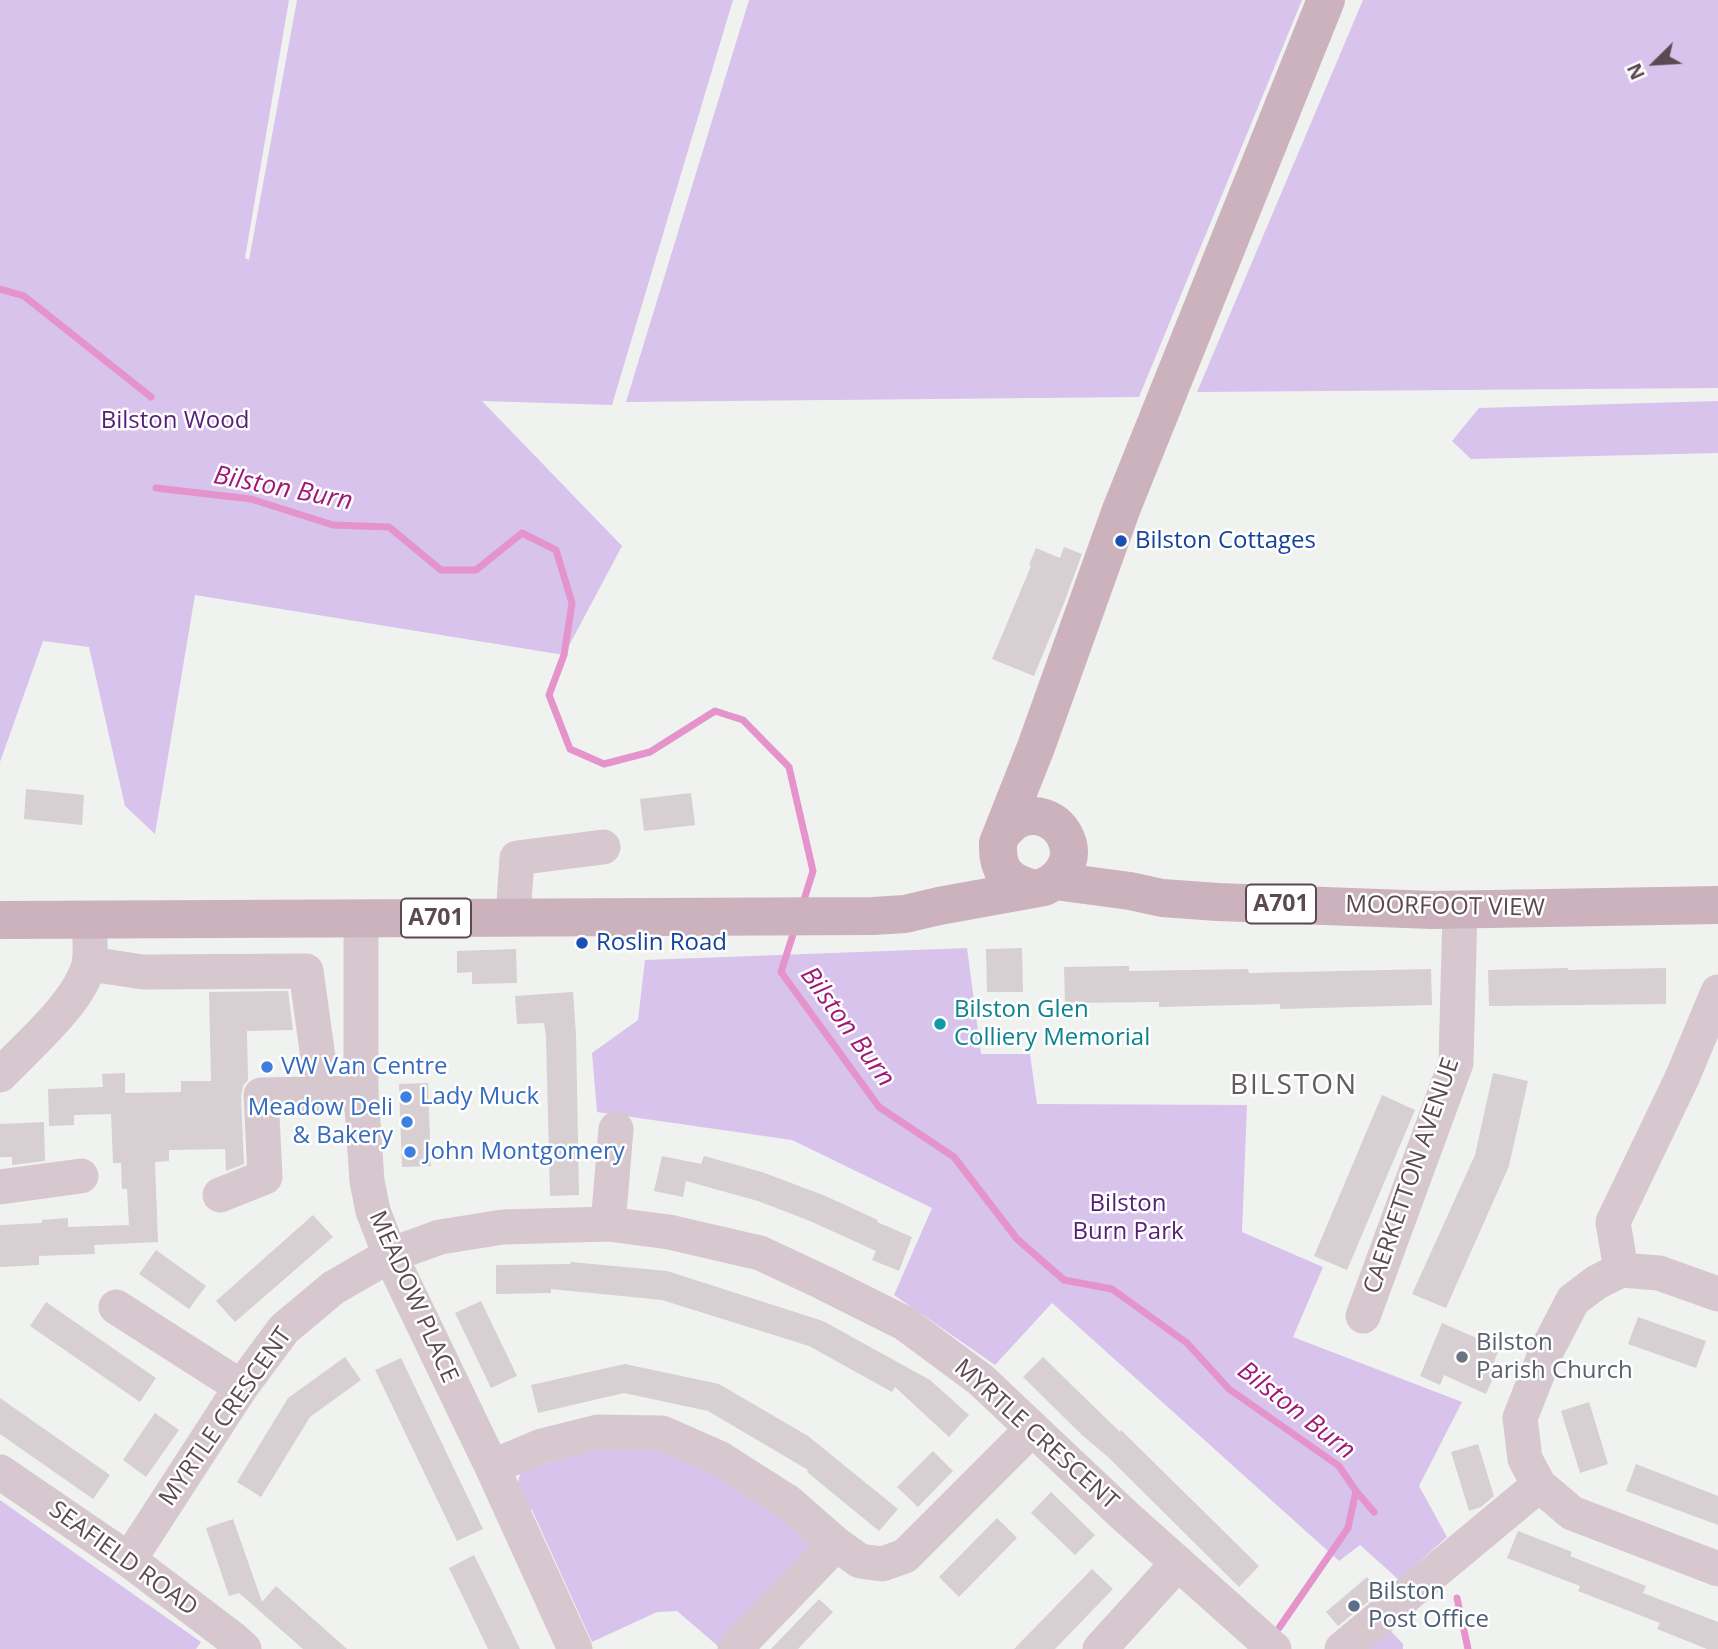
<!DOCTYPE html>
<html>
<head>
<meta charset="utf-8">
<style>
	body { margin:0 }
	#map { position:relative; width:1718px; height:1649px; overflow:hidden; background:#f0f2f0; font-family:"Open Sans",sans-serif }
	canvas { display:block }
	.north { position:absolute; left:1620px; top:28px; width:70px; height:70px; -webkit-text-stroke:5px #fff; paint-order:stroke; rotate:246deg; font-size:19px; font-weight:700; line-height:28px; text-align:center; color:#5c4951 }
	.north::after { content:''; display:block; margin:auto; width:24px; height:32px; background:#5c4951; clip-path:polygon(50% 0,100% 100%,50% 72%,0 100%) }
</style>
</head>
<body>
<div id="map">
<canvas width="1718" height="1649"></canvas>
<div class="north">N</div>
</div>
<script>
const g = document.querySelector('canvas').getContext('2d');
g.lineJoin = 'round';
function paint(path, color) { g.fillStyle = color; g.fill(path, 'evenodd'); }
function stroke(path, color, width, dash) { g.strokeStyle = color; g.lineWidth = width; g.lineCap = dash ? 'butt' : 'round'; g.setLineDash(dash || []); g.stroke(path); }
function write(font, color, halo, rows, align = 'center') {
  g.font = font + ' "Open Sans",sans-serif'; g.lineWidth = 5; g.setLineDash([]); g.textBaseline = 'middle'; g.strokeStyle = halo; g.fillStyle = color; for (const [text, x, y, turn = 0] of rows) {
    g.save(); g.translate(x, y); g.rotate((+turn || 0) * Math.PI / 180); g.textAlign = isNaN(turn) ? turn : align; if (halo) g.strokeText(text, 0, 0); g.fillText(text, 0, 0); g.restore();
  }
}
const green = new Path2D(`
	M0 0H289L245 258 249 260 297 0H733L612 405 482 401 622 546 564 655 195 595 155 834 125 806 89 647 43 641 0 762Z
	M749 0H1302L1139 397 626 402Z
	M1363 0H1718V388L1197 392Z
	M1718 401V453L1471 459 1452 441 1479 408Z
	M967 948 981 1054H1030L1037 1104 1247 1105 1242 1232 1323 1267 1293 1337 1462 1402 1419 1486 1447 1537 1399 1580 1360 1545 1339 1561 1052 1303 995 1365 894 1295 932 1208 792 1140 597 1112 592 1053 638 1020 645 960Z
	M598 1445 658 1446 717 1468 811 1537 815 1549 719 1647 677 1611 657 1612 592 1642 532 1510 521 1504 516 1488 521 1472Z
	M0 1500 201 1642 196 1649H0Z
	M1388 1628 1403 1644V1649H1365Z`);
const stream = new Path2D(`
	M0 289 24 296 151 397
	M156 488 251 499 333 525 389 527 441 570H476L522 533 556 550 572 603 564 655 549 695 570 749 604 764 650 752 715 711 743 720 789 767 813 871 803 903
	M795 928 781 972 879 1107 954 1157 1017 1239 1064 1280 1112 1289 1187 1343 1229 1389 1339 1466 1356 1491 1374 1512
	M1457 1598 1468 1649
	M1279 1628 1348 1528 1356 1491`);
const building = new Path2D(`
	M1064 547 1082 554 1064 603 1034 676 992 659 1031 566 1029 565 1036 548 1060 558Z
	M26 789 84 795 82 825 24 819Z
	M691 793 695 825 644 831 640 799Z
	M1022 948 1023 992H987L986 949Z
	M516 949 517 983 472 984V972L457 973V951Z
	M1129 966V971L1248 969 1249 973 1431 969 1432 1005 1280 1009V1004L1159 1007V1002L1065 1003 1064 967Z
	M1568 968V970L1666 968V1004L1489 1006 1488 970Z
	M288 991 293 1030 247 1031 248 1080 243 1086 241 1096 244 1164 226 1171 225 1149 169 1150V1161L155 1162 158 1242 94 1245 95 1254 39 1256V1265L0 1267V1225L42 1223V1220L68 1218V1227L129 1225 127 1189H122L121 1163H113L111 1114 74 1115V1125L49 1126 48 1089 103 1087 102 1074 125 1073V1093L181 1092V1081H211L209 992Z
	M573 992 576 1035 579 1195 550 1196 546 1037 544 1023 517 1024 515 996Z
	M1493 1073 1528 1081 1509 1166 1446 1308 1412 1294 1475 1155Z
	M428 1083 431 1166 402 1167 399 1084Z
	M1382 1095 1415 1110 1347 1270 1314 1256Z
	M44 1122 45 1161 12 1165V1157H0V1124Z
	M662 1156 701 1164 704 1156 762 1172 823 1195 878 1220 877 1222 912 1237 899 1271 872 1260 876 1251 810 1221 758 1201 686 1181 683 1197 654 1191Z
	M313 1215 333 1237 235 1322 216 1301Z
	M156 1250 206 1286 189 1309 139 1274Z
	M571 1262 667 1271 823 1321 930 1380 969 1415 949 1437 895 1387 892 1392 809 1346 662 1300 551 1289V1293L496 1294V1265L570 1264Z
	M481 1301 517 1376 491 1388 455 1313Z
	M46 1302 156 1378 140 1402 30 1326Z
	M1638 1317 1706 1341 1696 1368 1628 1344Z
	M1442 1323 1500 1348 1492 1366 1497 1369 1486 1394 1444 1375 1440 1385 1420 1376Z
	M345 1357 361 1380 310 1417 261 1497 237 1482 288 1398Z
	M1043 1357 1120 1432 1121 1430 1259 1566 1239 1587 1108 1457 1082 1435 1023 1377Z
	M401 1358 483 1529 457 1541 375 1370Z
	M625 1364 719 1384 808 1436 898 1509 879 1531 807 1472 808 1470 708 1411 624 1393 538 1413 531 1385Z
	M0 1398 110 1475 93 1499 0 1434Z
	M1589 1402 1608 1464 1580 1473 1561 1411Z
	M155 1413 179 1430 146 1477 123 1460Z
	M1478 1444 1494 1496 1481 1507 1469 1511 1451 1452Z
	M933 1451 953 1471 918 1507 897 1487Z
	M1636 1464 1718 1496V1525L1626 1491Z
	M1051 1492 1095 1535 1075 1555 1031 1513Z
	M997 1518 1017 1538 959 1597 939 1577Z
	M233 1519 262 1602 276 1586 347 1649H303L239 1593 229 1596 206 1528Z
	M1518 1531 1572 1552 1570 1556 1646 1586 1643 1593 1718 1622V1649H1707L1657 1629 1660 1623 1578 1591 1580 1586 1507 1558Z
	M474 1555 509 1626 520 1649H488L449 1568Z
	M1092 1569 1113 1589 1055 1649H1014Z
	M1367 1577 1380 1592 1338 1626 1326 1612Z
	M819 1599 833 1612 798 1649H771Z`);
const minor = new Path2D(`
	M513 917 517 858 603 847
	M361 919V1093L367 1181 373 1211 390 1255 492 1467 575 1649
	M90 964 143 972 306 971 319 1065
	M0 1075C28 1046 76 1005 88 968 91 959 90 949 90 940
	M0 1187 81 1176
	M220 1195 265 1177 261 1095 361 1093
	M608 1224 616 1129
	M1621 1270 1613 1222 1682 1078 1718 992
	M1718 1294 1659 1273 1621 1270 1597 1282 1573 1300 1546 1352 1520 1418 1525 1459 1539 1485 1572 1513 1718 1569
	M116 1307 241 1387
	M1363 1316 1456 1063 1460 910
	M492 1467 542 1446 598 1432 662 1433 719 1458 788 1502 836 1544 860 1561 882 1564 905 1556 1032 1429
	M0 1472 129 1560 233 1639 244 1649
	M129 1560 241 1387 284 1329 333 1288 390 1255 440 1237 503 1227 608 1224 669 1232 760 1253 822 1282 904 1323 981 1380 1124 1515 1274 1649
	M735 1649 836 1544
	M1100 1649 1178 1563
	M1342 1649 1539 1485`);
const major = new Path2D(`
	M1055 881 1130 891 1162 898 1218 902 1432 910 1718 905
	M1031 888C1006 881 997 870 998 843L1036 747 1121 510 1326 0
	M0 920 873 916 905 914 939 906 1044 887C1097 860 1055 798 1015 821 1011 823 1007 829 1003 832`);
const markers = [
	[1121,541,7,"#1a4fb4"],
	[582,943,7,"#1a4fb4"],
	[940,1024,7,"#0f9aa8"],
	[267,1067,7,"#3f7fe0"],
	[406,1097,7,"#3f7fe0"],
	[407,1122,7,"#3f7fe0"],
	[410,1152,7,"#3f7fe0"],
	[1462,1357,7,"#6b7280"],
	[1354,1606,7,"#5c6f8a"]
];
const shields = [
	[1281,904,70],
	[436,918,70]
];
const shieldNames = [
	["A701",1281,904],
	["A701",436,918]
];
const parkNames = [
	["Bilston Wood",175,421],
	["Bilston",1128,1204],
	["Burn Park",1128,1232]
];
const transitNames = [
	["Bilston Cottages",1135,541],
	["Roslin Road",596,943]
];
const streetNames = [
	["MOORFOOT VIEW",1445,907,1],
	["CAERKETTON AVENUE",1412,1176,-71],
	["MEADOW PLACE",413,1297,66],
	["MYRTLE CRESCENT",226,1417,-55],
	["MYRTLE CRESCENT",1036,1435,42],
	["SEAFIELD ROAD",123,1559,36]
];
const cultureNames = [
	["Bilston Glen",954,1010],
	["Colliery Memorial",954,1038]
];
const shopNames = [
	["VW Van Centre",281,1067],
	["Lady Muck",420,1097],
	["Meadow Deli",393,1108,"right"],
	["& Bakery",393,1136,"right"],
	["John Montgomery",424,1152]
];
const worshipNames = [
	["Bilston",1476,1343],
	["Parish Church",1476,1371]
];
const serviceNames = [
	["Bilston",1368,1592],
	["Post Office",1368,1620]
];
const waterNames = [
	["Bilston Burn",283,489,11],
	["Bilston Burn",847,1027,54],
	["Bilston Burn",1296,1411,38]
];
const quarterNames = [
	["BILSTON",1294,1086]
];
paint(green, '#d7c3ec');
stroke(stream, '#e594cb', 7);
paint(building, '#d7cfd2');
stroke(minor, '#d6c8ce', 35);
stroke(major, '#ccb2bc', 38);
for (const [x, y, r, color] of markers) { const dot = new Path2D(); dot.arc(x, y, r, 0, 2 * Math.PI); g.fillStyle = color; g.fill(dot); stroke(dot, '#fff', 2.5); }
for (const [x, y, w] of shields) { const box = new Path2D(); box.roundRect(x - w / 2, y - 19.5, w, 39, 5); g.fillStyle = '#fff'; g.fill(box); stroke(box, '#5c4951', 2); }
write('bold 23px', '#5c4951', null, shieldNames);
write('24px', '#551f78', '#fff', parkNames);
write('24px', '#164399', '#fff', transitNames, 'left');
write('24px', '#5c4951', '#fff', streetNames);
write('24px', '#0d838f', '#fff', cultureNames, 'left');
write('24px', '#366cbe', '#fff', shopNames, 'left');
write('24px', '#5b616d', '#fff', worshipNames, 'left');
write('24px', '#4e5e75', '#fff', serviceNames, 'left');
write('italic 26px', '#a01975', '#fff', waterNames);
g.letterSpacing = '2px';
write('28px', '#645d5f', '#fff', quarterNames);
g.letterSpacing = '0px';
</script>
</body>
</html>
